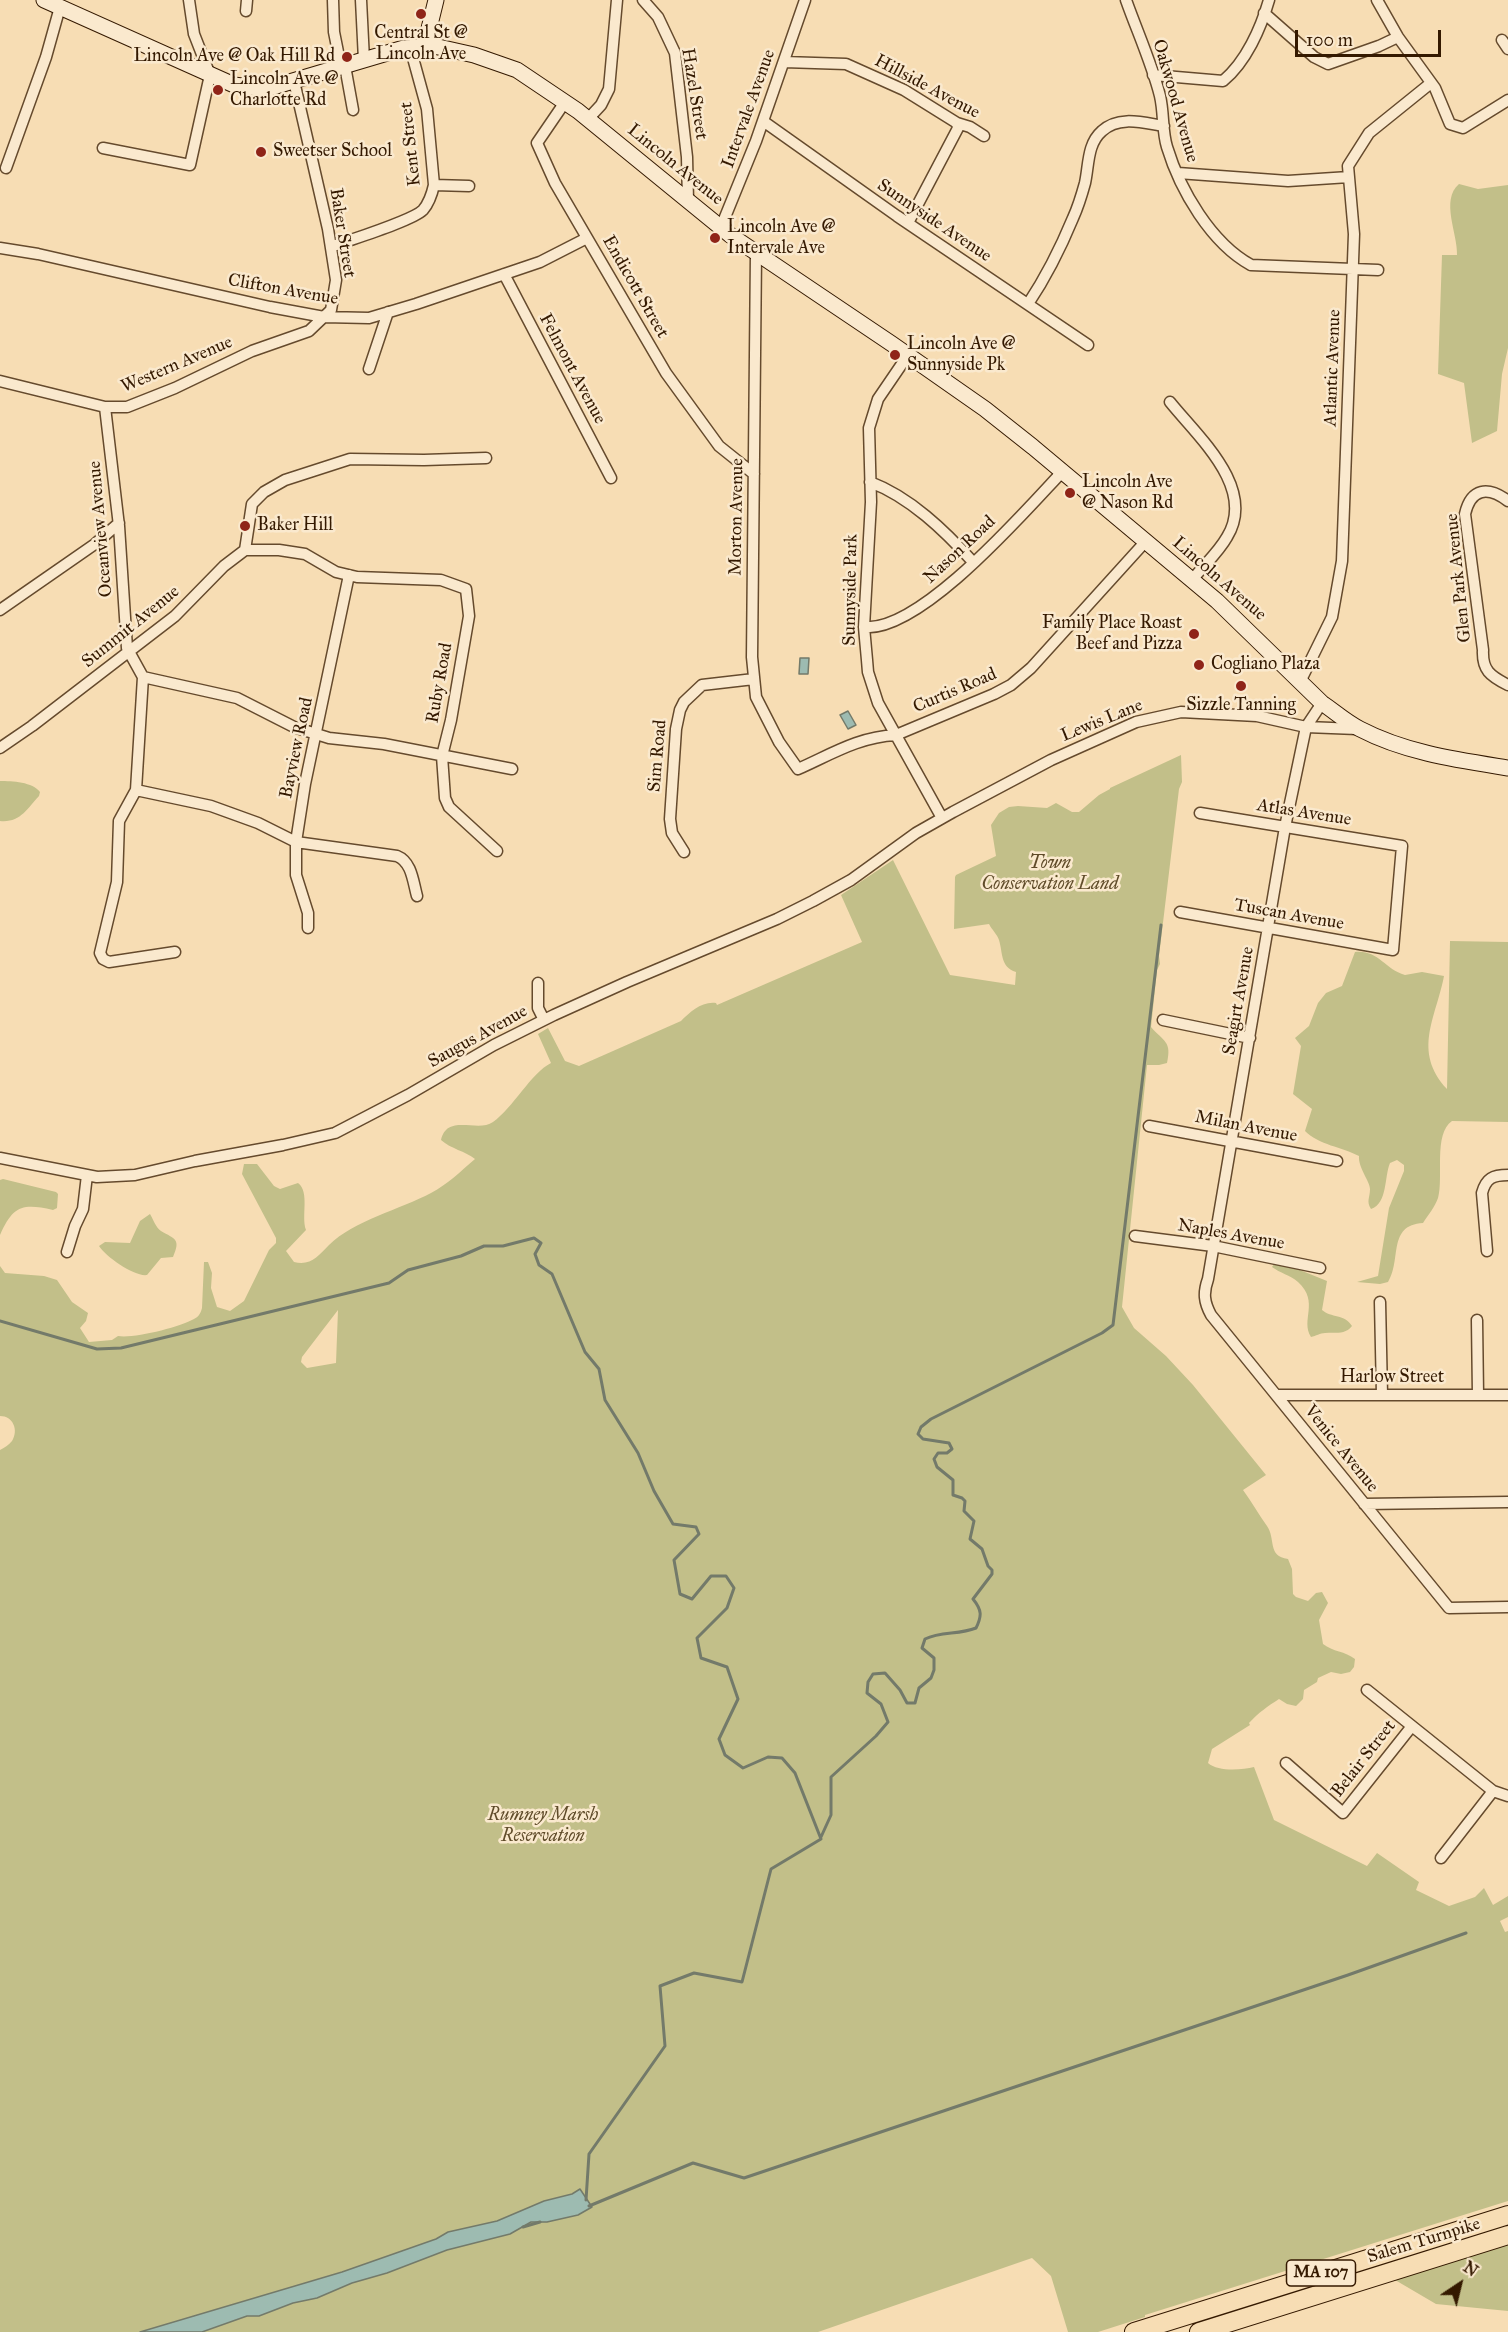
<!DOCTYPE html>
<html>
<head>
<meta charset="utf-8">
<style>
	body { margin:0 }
	#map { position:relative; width:1508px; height:2332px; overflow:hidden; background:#f7ddb4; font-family:"IM FELL Great Primer",serif }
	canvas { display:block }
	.north { position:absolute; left:1430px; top:2254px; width:60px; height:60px; -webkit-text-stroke:4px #fae9ce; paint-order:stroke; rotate:35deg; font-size:16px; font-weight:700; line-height:24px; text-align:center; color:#341900 }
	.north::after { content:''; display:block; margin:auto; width:21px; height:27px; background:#341900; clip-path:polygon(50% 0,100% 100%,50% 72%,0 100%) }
	.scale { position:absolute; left:1295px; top:30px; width:146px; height:27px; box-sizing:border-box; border:3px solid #341900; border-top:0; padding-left:8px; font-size:18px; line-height:21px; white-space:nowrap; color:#341900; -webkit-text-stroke:4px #fae9ce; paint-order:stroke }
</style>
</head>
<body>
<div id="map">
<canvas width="1508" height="2332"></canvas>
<div class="north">N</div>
<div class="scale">100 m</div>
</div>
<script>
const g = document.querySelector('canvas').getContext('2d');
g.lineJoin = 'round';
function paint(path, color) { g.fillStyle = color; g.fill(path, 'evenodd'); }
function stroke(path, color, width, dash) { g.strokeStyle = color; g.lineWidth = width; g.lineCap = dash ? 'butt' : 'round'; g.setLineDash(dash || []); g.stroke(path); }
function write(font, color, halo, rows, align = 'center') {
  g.font = font + ' "IM FELL Great Primer",serif'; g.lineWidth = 5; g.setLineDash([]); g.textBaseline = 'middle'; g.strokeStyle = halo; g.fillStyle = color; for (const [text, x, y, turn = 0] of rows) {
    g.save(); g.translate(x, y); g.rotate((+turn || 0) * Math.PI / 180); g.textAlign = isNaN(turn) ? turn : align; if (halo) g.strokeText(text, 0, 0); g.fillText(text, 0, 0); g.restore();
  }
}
const green = new Path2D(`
	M1459 184 1478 189 1508 185V348L1502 374 1497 431 1472 443 1464 383 1438 374 1442 255H1457C1458 234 1440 200 1459 184Z
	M1181 755 1182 782 1179 789 1159 956 1160 964 1157 970 1151 1027C1164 1042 1172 1041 1167 1063L1159 1065H1147L1122 1307 1134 1328 1166 1356 1193 1385 1266 1475 1243 1490C1252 1502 1259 1515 1267 1526 1276 1539 1267 1556 1288 1559L1292 1569 1293 1594 1296 1597 1308 1601 1316 1593 1322 1592 1328 1603 1319 1620 1323 1644C1333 1652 1345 1651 1355 1659L1354 1667 1350 1672 1341 1674 1331 1672 1318 1678 1317 1682 1304 1690 1303 1699 1296 1706 1287 1704 1279 1699C1268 1706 1258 1713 1249 1723L1250 1725 1212 1749 1208 1763C1218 1772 1242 1770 1254 1767L1274 1820 1367 1866 1377 1853 1419 1882 1416 1890 1449 1906 1475 1897 1484 1888 1493 1905 1508 1896V1917L1500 1921 1505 1932 1508 1931V2201L1145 2315V2317L1098 2332H1068L1051 2276 1032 2258 818 2332H0V1450C4 1448 9 1445 12 1441 19 1430 13 1416 0 1416V1266L5 1273 44 1276 57 1280 72 1302 88 1313 86 1321 80 1328 89 1342 112 1340 118 1336C133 1339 180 1327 194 1319 199 1317 201 1312 202 1308L204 1262H208L212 1273 211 1288 217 1307 230 1311 244 1301 269 1250 276 1243V1238L242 1174 244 1164H257L274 1186 280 1189 298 1183C310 1192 301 1216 306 1230L286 1251 294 1262C311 1266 318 1256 329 1245 353 1221 401 1209 431 1193 448 1184 461 1171 475 1159 465 1151 451 1149 441 1140 447 1113 478 1133 493 1122 513 1108 531 1073 551 1063L538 1034 548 1028 565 1061 579 1066 681 1021C690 1012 702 1001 716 1003L717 1005 862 942 841 895 893 860 950 975 1015 985 1016 972C1000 967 1003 953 999 940 997 934 992 930 989 924L954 929 955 877 956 875 996 856 991 825 999 813 1009 807 1018 806 1047 808 1056 803 1072 812H1079L1099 795 1110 789V788ZM338 1310 336 1363 307 1368 301 1362 302 1357Z
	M0 781C12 781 33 782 40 792L39 796C27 809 20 823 0 821Z
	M1450 941 1508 942V1122L1452 1121C1433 1134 1444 1178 1438 1198 1435 1207 1428 1215 1423 1223 1387 1225 1402 1260 1388 1282L1380 1284 1357 1282 1378 1276 1389 1208 1404 1171V1165L1397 1160 1390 1163C1384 1177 1388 1203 1371 1209 1366 1201 1370 1198 1370 1189 1370 1181 1358 1168 1359 1156 1342 1147 1319 1145 1305 1131L1312 1109 1293 1094 1301 1046 1295 1038 1309 1026 1318 1003 1326 993 1342 986 1355 952C1379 950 1384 969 1405 975L1422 972 1444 976C1436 1018 1412 1051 1447 1089Z
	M3 1179 56 1192 58 1194 57 1208 53 1210C22 1203 13 1206 0 1235V1180Z
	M150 1214C153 1219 156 1228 161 1231 175 1239 181 1239 173 1257L161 1258 147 1275C135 1277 106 1257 99 1246L105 1242 130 1243 140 1221Z
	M1274 1264H1285L1327 1281 1322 1310C1331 1318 1345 1314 1352 1326 1345 1335 1336 1332 1325 1333 1320 1333 1316 1336 1311 1337 1300 1320 1320 1302 1298 1282 1290 1275 1280 1273 1272 1267Z
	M1508 2239V2311L1436 2304 1390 2277Z`);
const water = new Path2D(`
	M800 658H809L808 674H799Z
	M848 711 856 725 848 729 840 715Z
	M580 2189 592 2207 578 2215 547 2222H531L510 2234 447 2250 387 2273 352 2283 317 2298 293 2303 259 2316H247L202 2332H140L342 2272 436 2239 448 2232 497 2221 544 2201 572 2194Z`);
const stream = new Path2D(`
	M0 1321 97 1349 121 1348 389 1283 408 1270 461 1256 484 1246H503L534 1238 541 1243 535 1254 539 1265 552 1274 585 1352 599 1369 605 1400 638 1453 654 1491 673 1524 696 1527 699 1534 674 1560 680 1594 692 1599 711 1576H726L734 1588 727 1608 697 1638 701 1658 727 1667 738 1699 719 1739 725 1755 743 1768 768 1757 782 1758 795 1773 821 1839 771 1869 742 1982 694 1973 660 1986 665 2046 589 2154 586 2200
	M821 1837 831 1815V1777L876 1736 888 1722 881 1704 867 1693 868 1682 873 1674 885 1673 900 1690 907 1703H915L919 1688 931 1678 934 1670V1658L922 1648 925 1639C941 1631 959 1635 976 1628 982 1616 982 1610 973 1599L992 1574V1570L988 1566 982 1549 970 1539 974 1521 964 1511 965 1501 962 1498 953 1495V1480L937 1467 934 1459 938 1453H947L952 1449 949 1443 923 1439 918 1434 921 1427 931 1419 1102 1333 1113 1325 1161 925
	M589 2206 693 2163 744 2178 1348 1975 1466 1933
	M523 2227 540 2222`);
const street = new Path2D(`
	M333 0 334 32 341 67
	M361 0 364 60
	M643 0 658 17 675 53 687 157 688 201
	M1126 0C1137 31 1152 64 1160 96 1164 113 1162 131 1167 147 1180 190 1211 243 1251 265L1378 270
	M1377 0 1398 37 1435 88 1450 124 1463 128 1508 100
	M246 11 247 0
	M1264 13 1314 57 1328 64 1379 46 1398 37
	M1502 40 1508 49
	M784 62 846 64 904 90 957 123 970 127 984 136
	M345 66 353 110
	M1153 75 1223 81C1246 62 1261 28 1269 0
	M565 102 537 143 555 183 666 373 719 446 754 474
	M588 119 601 105 609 89 617 0
	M763 121 897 216 1088 345
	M103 148 190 165 210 75 194 34 189 0
	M6 168 46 57 60 7
	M1178 173 1288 181 1349 177
	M434 185 469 186
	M908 223 958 128 957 123
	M721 227 756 141 805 0
	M331 247C349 240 412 221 423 210 429 203 432 194 434 185L427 109 410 47
	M0 248 38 254 270 307 324 317 369 318 416 304 540 262 587 238
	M756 253 752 657 756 697 779 742 798 769C832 754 858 737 896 735L994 694 1011 685 1031 668 1146 541
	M504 274 611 478
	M1028 304C1046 277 1061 247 1073 218 1078 207 1082 194 1085 183 1089 165 1087 144 1102 131 1119 115 1144 123 1164 126
	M908 355 878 399 869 428 871 502 864 627 867 660 868 672 878 703 942 818
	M369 369 388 312
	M0 381 105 407H127L175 388 252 351 309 331 331 310 336 280 328 229 294 81
	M1170 402C1198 437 1257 488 1227 537 1218 553 1203 566 1192 580
	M105 407 119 526 127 648 143 677 136 790 119 821 117 882 100 953 103 959 109 962 175 952
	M870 482C910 497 945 531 973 562
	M1508 501C1488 486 1471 488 1465 514L1483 650C1482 670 1490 676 1508 685
	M245 550H279L305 554 336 572 357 577 441 580 466 589 469 616 451 720 442 756 445 798 449 807 497 851
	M0 610 95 544 119 523
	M864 627C920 633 1025 511 1063 471
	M143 677 237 698 294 727 329 738 384 744 512 769
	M1300 682 1332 617 1342 561 1354 234 1348 166 1369 133 1431 83
	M1322 703 1306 727 1285 827 1208 1279C1203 1293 1204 1302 1211 1315L1449 1608 1508 1607
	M0 748 32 726 175 616 224 566 245 550 252 504 264 492 285 480 350 459 424 460 486 458
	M136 790 211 806 258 823 296 842 397 856C412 862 413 882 417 896
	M684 852 672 833 670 819 676 729 680 710 684 702 702 685 754 679
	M1180 912 1393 950 1402 846 1200 813
	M308 928V913L296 875V842L305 784 349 575
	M538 983V1008L544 1020
	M1163 1020 1250 1038
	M1149 1126 1337 1161
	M0 1158 97 1177 135 1175 195 1161 283 1145 335 1133 408 1095 494 1045 554 1015 627 982 777 919 813 901 851 880 916 833 953 812 1051 760 1136 722 1181 712 1257 716 1306 727 1357 729
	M1135 1236 1213 1246 1320 1268
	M1487 1251 1482 1193C1486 1178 1493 1175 1508 1175
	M67 1252 75 1226 83 1209 87 1175
	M1380 1302 1382 1395
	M1477 1320 1478 1395
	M1276 1395H1508
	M1364 1504 1508 1502
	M1367 1690 1493 1791 1508 1796
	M1286 1763 1343 1813 1412 1726
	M1441 1858 1493 1791`);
const secondary = new Path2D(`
	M44 0 234 85 266 89 404 48 434 46 474 55 517 70 578 111 730 235 892 344 985 409 1033 447 1217 601 1322 703C1334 711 1346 722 1360 729 1406 753 1458 760 1508 768
	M425 45 436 0`);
const primary = new Path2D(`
	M1134 2332 1508 2215
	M1199 2332 1508 2235`);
const markers = [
	[421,14,6,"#8f2418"],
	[347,57,6,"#8f2418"],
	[218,90,6,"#8f2418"],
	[261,152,6,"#8f2418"],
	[715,238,6,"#8f2418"],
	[895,355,6,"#8f2418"],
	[1070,493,6,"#8f2418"],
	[245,526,6,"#8f2418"],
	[1194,634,6,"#8f2418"],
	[1199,665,6,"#8f2418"],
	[1241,686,6,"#8f2418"]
];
const shields = [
	[1321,2273,69]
];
const shieldNames = [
	["MA 107",1321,2273]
];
const poiNames = [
	["Central St @",421,34,"center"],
	["Lincoln Ave",421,55,"center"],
	["Lincoln Ave @ Oak Hill Rd",335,57,"right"],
	["Lincoln Ave @",230,80],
	["Charlotte Rd",230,101],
	["Sweetser School",273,152],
	["Lincoln Ave @",727,228],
	["Intervale Ave",727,249],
	["Lincoln Ave @",907,345],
	["Sunnyside Pk",907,366],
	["Lincoln Ave",1082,483],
	["@ Nason Rd",1082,504],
	["Baker Hill",257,526],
	["Family Place Roast",1182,624,"right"],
	["Beef and Pizza",1182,645,"right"],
	["Cogliano Plaza",1211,665],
	["Sizzle Tanning",1241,706,"center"]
];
const streetNames = [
	["Hillside Avenue",927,87,28],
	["Hazel Street",694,94,81],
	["Oakwood Avenue",1175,101,74],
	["Intervale Avenue",749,109,-70],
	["Kent Street",411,144,-96],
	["Lincoln Avenue",675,165,39],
	["Sunnyside Avenue",934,221,34],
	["Baker Street",342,233,81],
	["Endicott Street",635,287,60],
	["Clifton Avenue",283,290,10],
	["Western Avenue",177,365,-23],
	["Atlantic Avenue",1333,368,-88],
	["Felmont Avenue",572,369,62],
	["Morton Avenue",737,517,-89],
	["Oceanview Avenue",101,529,-95],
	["Nason Road",960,550,-43],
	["Glen Park Avenue",1459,578,-96],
	["Lincoln Avenue",1219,579,41],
	["Sunnyside Park",851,590,-89],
	["Summit Avenue",131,627,-39],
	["Ruby Road",440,683,-80],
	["Curtis Road",955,691,-23],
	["Lewis Lane",1102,721,-22],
	["Bayview Road",297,748,-78],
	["Sim Road",658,756,-85],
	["Atlas Avenue",1304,813,9],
	["Tuscan Avenue",1289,915,10],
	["Seagirt Avenue",1239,1001,-80],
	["Saugus Avenue",478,1037,-29],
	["Milan Avenue",1246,1127,11],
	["Naples Avenue",1231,1235,10],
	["Harlow Street",1392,1378],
	["Venice Avenue",1341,1449,51],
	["Belair Street",1364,1759,-52],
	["Salem Turnpike",1424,2241,-17]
];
const parkNames = [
	["Town",1050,864],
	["Conservation Land",1050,885],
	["Rumney Marsh",543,1816],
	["Reservation",543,1837]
];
paint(green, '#c2bf89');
paint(water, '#9dbbb1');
stroke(water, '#737a6a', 1.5);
stroke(stream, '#737a6a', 3);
stroke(street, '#654a2d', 13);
stroke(secondary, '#341900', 17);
stroke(primary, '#341900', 20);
stroke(street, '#fae9ce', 10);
stroke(secondary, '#fae9ce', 15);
stroke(primary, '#f7ddb4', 18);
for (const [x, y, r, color] of markers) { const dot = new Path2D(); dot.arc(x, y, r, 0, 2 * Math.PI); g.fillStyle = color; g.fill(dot); stroke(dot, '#fae9ce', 2); }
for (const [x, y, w] of shields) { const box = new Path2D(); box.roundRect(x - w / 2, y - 13, w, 26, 4.5); g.fillStyle = '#fae9ce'; g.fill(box); stroke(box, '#341900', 1.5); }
write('bold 16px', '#341900', null, shieldNames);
write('18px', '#341900', '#fae9ce', poiNames, 'left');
write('18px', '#341900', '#fae9ce', streetNames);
write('italic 18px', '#5f4b29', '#fae9ce', parkNames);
</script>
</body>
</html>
